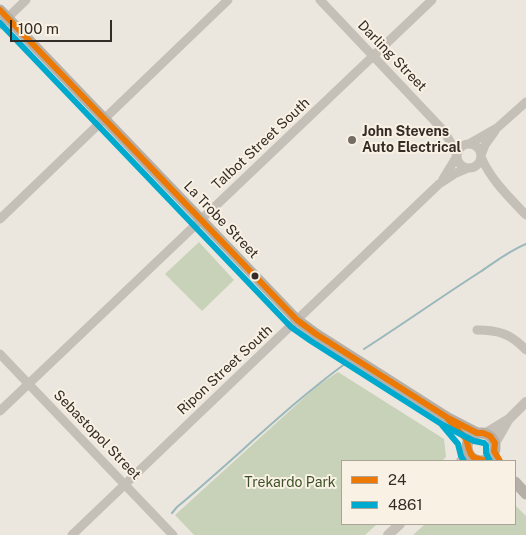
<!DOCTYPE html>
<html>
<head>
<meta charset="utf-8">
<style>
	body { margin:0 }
	#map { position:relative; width:526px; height:535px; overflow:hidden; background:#ebe7de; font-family:"Public Sans",sans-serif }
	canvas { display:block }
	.legend { position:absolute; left:341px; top:460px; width:175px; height:65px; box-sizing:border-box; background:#f9f2e4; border:1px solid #aaa398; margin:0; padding:6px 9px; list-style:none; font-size:15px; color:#342c26 }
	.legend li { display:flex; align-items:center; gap:10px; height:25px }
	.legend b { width:25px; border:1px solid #aaa398 }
	.scale { position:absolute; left:10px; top:20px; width:102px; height:22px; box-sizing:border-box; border:2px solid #342c26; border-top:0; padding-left:6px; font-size:15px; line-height:18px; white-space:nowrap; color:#342c26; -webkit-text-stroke:4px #f9f2e4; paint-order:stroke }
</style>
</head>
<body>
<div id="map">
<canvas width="526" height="535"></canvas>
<ul class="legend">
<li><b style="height:6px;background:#eb7904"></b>24</li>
<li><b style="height:6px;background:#00a9ce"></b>4861</li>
</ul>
<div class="scale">100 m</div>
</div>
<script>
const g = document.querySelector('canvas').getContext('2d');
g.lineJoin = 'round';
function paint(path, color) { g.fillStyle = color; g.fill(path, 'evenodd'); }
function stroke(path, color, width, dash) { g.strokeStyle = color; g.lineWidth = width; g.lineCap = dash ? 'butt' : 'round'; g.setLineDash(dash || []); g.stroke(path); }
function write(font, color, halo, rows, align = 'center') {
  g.font = font + ' "Public Sans",sans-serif'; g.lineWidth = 4; g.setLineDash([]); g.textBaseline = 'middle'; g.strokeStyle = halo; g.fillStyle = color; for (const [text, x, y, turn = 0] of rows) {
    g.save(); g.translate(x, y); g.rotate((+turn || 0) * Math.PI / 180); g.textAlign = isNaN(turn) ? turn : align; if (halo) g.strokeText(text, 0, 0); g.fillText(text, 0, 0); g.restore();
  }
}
const green = new Path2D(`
	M199 242 234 280 202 311 165 274Z
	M338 372 444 439 446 457 442 461H342V524H377L365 535H194L175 515 317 386Z
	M515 505 526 516V535H413L425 524H515Z`);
const stream = new Path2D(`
	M364 349C403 324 441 297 480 272 495 262 509 251 526 244
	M172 513 177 507C234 460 286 407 346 363`);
const minor = new Path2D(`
	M320 0 444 131 452 145 457 155
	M0 25 26 0
	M457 156a12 12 0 1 1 24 0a12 12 0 1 1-24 0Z
	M469 144 497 128 526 102
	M481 155 485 145 495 131
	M481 157C491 180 509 197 526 215
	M443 179 457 156
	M0 219 228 0
	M477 330C499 330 511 334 526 350
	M0 354 173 535
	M0 411 432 0
	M72 535 439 184 456 173 468 168`);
const tertiary = new Path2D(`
	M486 433 509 419 526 402
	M495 443 507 422
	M461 461 468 451
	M475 461 477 460
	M388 535 400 524`);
const secondary = new Path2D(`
	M0 10 297 320 316 334 448 418 477 433
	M467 447a14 14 0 1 1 28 0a14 14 0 1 1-28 0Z
	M515 482 526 494`);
const bus1 = new Path2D(`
	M0 10 297 320 316 334 448 418 477 433H483L490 436 495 443 494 451 500 461
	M448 419 466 439C472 457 467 457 488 461`);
const bus2 = new Path2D(`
	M0 23 291 327 311 341 443 425 474 441 484 443 486 445V453L490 461
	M442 425 458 444 461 456 464 461`);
const markers = [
	[352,140,5,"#746d66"],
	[255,276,4.5,"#342c26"]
];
const streetNames = [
	["Darling Street",392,56,46],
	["Talbot Street South",261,144,-43],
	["La Trobe Street",221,220,46],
	["Ripon Street South",225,370,-43],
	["Sebastopol Street",97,435,46]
];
const poiNames = [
	["John Stevens",362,132],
	["Auto Electrical",362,148]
];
const parkNames = [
	["Trekardo Park",290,483]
];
paint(green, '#c8d2b8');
stroke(stream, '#9ab7bc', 2);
stroke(minor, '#c4bfb7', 9);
stroke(tertiary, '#c4bfb7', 10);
stroke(secondary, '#b5afa7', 11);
stroke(bus1, '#eb7904', 6);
stroke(bus2, '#00a9ce', 6);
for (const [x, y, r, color] of markers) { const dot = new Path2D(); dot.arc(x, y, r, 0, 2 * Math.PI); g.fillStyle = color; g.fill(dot); stroke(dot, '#f9f2e4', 2); }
write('14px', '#342c26', '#f9f2e4', streetNames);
write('bold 14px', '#342c26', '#f9f2e4', poiNames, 'left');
write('14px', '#3d5229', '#f9f2e4', parkNames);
</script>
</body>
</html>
